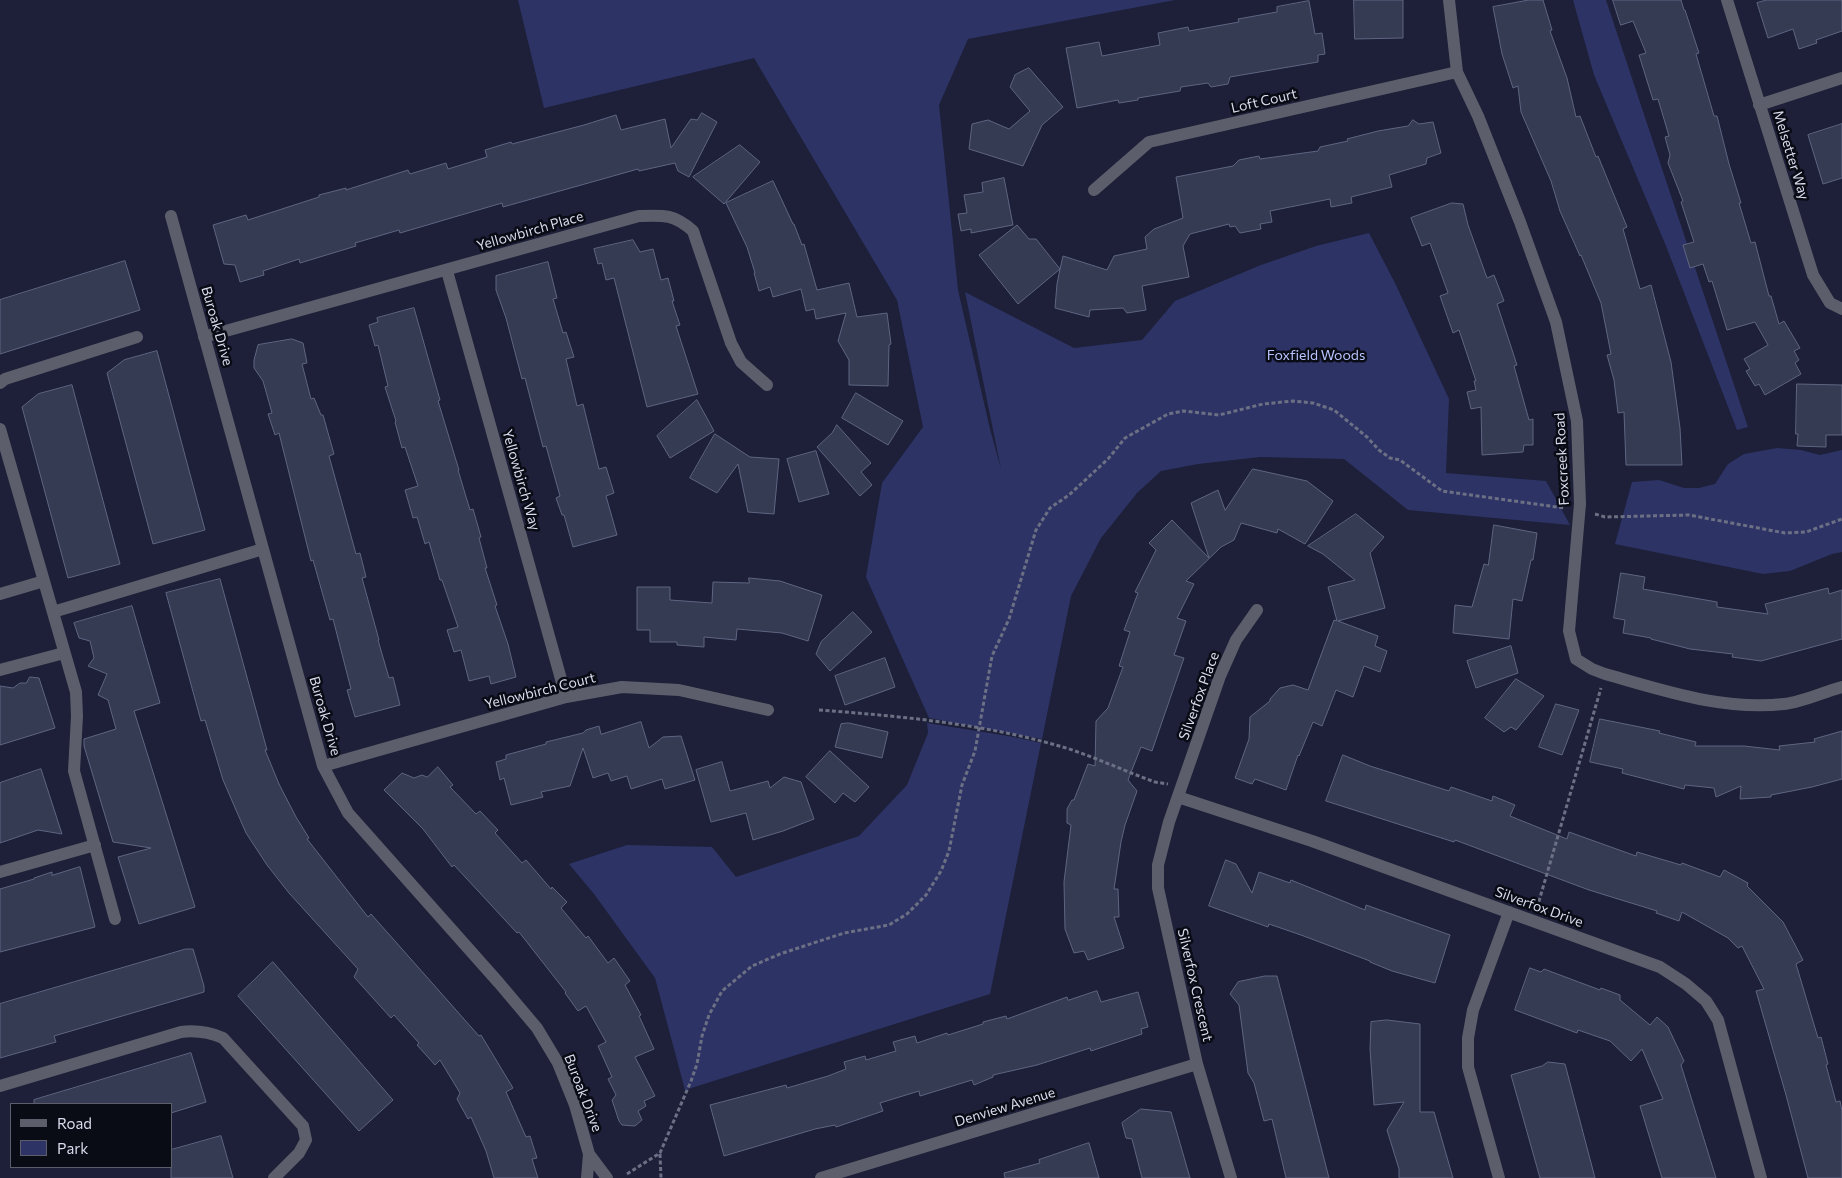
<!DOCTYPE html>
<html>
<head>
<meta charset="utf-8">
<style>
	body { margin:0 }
	#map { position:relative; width:1842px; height:1178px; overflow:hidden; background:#1d2038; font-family:Commissioner,sans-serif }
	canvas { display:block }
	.legend { position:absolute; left:10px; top:1103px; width:162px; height:65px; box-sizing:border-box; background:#090b15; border:1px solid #5c5f6b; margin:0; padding:6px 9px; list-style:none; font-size:15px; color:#d8dcec }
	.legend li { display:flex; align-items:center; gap:10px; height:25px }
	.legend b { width:25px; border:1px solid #5c5f6b }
</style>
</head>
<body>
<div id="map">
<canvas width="1842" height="1178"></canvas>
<ul class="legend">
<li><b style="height:6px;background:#5c5f6b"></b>Road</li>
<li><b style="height:14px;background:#2d3365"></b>Park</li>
</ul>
</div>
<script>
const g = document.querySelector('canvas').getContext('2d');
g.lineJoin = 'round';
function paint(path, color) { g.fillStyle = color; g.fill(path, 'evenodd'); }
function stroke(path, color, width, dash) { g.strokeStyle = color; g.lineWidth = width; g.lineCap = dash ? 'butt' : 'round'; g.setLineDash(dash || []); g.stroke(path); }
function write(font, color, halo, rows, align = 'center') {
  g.font = font + ' Commissioner,sans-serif'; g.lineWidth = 5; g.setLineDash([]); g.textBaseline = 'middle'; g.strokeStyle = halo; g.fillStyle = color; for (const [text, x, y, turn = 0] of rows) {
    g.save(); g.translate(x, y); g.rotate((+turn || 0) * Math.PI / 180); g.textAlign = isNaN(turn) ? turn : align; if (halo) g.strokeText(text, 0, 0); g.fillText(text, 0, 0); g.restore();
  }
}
const green = new Path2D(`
	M518 0H1175L968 39 939 105 958 290 990 429 1001 469 965 292 1074 348 1142 340 1175 301 1261 265 1316 246 1369 233 1395 283 1449 399 1446 473 1546 481 1570 525 1408 510 1344 459 1260 457 1198 464 1161 471 1137 493 1101 538 1071 596 1042 739 929 718 866 577 882 483 923 427 897 300 754 58 544 108Z
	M1573 0H1606L1748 427 1737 430 1666 246 1594 75Z
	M1777 448 1801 450 1820 455 1842 450V552L1832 554 1790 571 1763 574 1615 544 1632 482 1659 480 1684 488H1699L1715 484 1728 464 1744 454Z
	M927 723 1014 737 1041 743 990 994 685 1090 655 978 594 894 569 864 627 845 712 847 736 877 859 836 907 785 928 733Z`);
const building = new Path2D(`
	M1354 0H1403V38L1355 39Z
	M1529 0H1543L1552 30 1550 31 1567 78 1576 117 1580 116 1596 157 1598 156 1627 227 1623 229 1640 289 1651 285 1671 362 1680 428 1682 465H1626L1624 412 1618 413 1614 380 1607 355 1611 354 1601 303 1581 255 1580 256 1560 211 1551 181 1521 112 1518 86 1513 88 1502 54 1493 7Z
	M1613 0H1681L1684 10H1685L1699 53 1696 54 1714 116H1717L1729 164 1741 203H1739L1751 243 1755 242 1769 296H1771L1779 324 1784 321 1800 348 1794 351 1799 360 1795 363 1801 374 1765 395 1759 384 1755 386 1746 371 1750 369 1744 359 1768 345 1755 322 1727 330 1712 281 1709 282 1703 264 1690 268 1683 245 1694 242 1681 202 1683 201 1668 163 1670 155 1665 137 1669 136 1658 99 1653 100 1639 55 1646 53 1633 21 1621 25Z
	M1767 0H1842V31L1816 40 1817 43 1799 49 1793 29 1768 38 1757 3Z
	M1309 1 1315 34 1322 33 1325 54 1318 55V62L1230 77 1228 84 1211 87 1208 83 1181 87 1180 91 1138 98V100L1119 103 1118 100 1077 108 1066 48 1099 42 1102 56 1160 45 1158 33 1188 27 1189 31 1239 22 1238 19 1277 12V7Z
	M1029 68 1063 107 1042 125 1023 166 969 149 972 124 988 120 1009 129 1030 111 1010 87 1015 75Z
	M702 113 717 122 689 177 678 171 675 163 639 171 638 169 503 207 502 203 400 233 399 230 355 243 356 246 300 263 299 259 263 271 264 275 240 282 235 265 224 264 213 225 246 215 248 220 319 197V195L346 188V190L408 170 410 174 446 163 448 169 487 157 485 150 511 142 512 144 584 125 616 115 621 130 665 119 671 148 691 119 697 120Z
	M1413 120 1419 124 1433 122 1441 153 1427 158 1426 164 1389 175 1392 187 1351 197 1352 203 1331 207 1330 199 1270 211 1272 222 1260 224 1261 229 1240 233 1235 226 1230 227 1229 224 1190 234 1183 246 1189 277 1142 286 1146 310 1127 313 1123 308 1090 310 1089 317 1055 308 1057 284 1060 269 1018 304 979 255 1017 225 1029 239H1036L1060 269 1063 256 1107 270 1114 256 1147 249 1145 237 1154 229 1183 218 1176 177 1233 166 1239 160 1259 156 1260 159 1318 151 1320 147 1348 141 1347 139 1378 131 1408 126Z
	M1842 124V178L1823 184 1808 135Z
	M740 145 760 162 724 204 693 177Z
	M1004 178 1013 225 971 233V229L961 231 958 214 967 213 964 195 983 192 982 183Z
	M773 181 793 224H794L802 245 804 244 817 290 849 283 857 317 887 313 891 344 889 345 888 386 849 385V360L838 341 846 313 816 319 814 309 806 311 801 289 773 297 770 287 759 291 754 273H755L747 247 726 203Z
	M1452 203 1463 204 1468 225 1487 278 1494 275 1504 301 1497 304 1517 365 1514 366 1529 420 1533 419V445H1524L1523 452 1482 455 1481 407 1471 409 1467 392 1476 390 1474 381H1476L1459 330 1453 333 1440 296 1448 293 1430 243 1422 246 1411 218Z
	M633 240 640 252 653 249 661 280 668 278 674 301H672L680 325 676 326 698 394 647 407 614 278 606 280 602 263 598 264 594 249Z
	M125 261 140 310 0 354V300Z
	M548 262 557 298 553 299 563 333 566 332 574 357 566 359 577 406 583 404 599 469 606 467 614 493 606 496 617 535 573 547 564 515H562L556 498 560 496 546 446 543 447 525 378 522 379 506 318 496 290V276Z
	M414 308 440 400 438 401 459 470H458L470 510 473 509 481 537 479 538 487 568H485L497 605 495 606 508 644 516 677 491 684 489 676 469 681 461 650 454 652 447 630 458 627 442 580H440L429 542 425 544 417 517 413 518 405 490 418 486 405 447 402 448 395 422 396 421 385 387 388 386 378 345 375 346 369 325 378 322 377 318Z
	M292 339 303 343 307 363 302 364 311 399 314 398 321 415H323L334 454 329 456 356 554 360 553 366 577 362 578 379 640H378L389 678 393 677 400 705 355 717 347 690 351 689 333 619 330 620 313 560 311 561 279 433 275 435 268 414 272 413 263 381 254 368V360L258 345Z
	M157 351 205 530 153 544 107 373 124 360Z
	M1797 384 1842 385V435H1826V447L1797 446 1798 434H1796Z
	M72 385 120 564 68 578 22 407 38 394Z
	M856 393 903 421 888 445 842 418Z
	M697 400 714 431 670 458 657 436Z
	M837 425 871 463 861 472 872 485 860 496 817 447 832 433Z
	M715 434 750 457 779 459 774 514 748 512 738 464 717 493 690 478Z
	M816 451 829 494 799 502 787 459Z
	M1253 469 1307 481 1333 501 1305 544 1278 529 1277 533 1241 523 1234 540 1221 547 1186 581 1194 584 1177 618 1186 621 1174 655 1184 658 1152 751 1141 747 1128 780 1137 791 1125 825 1121 842 1114 889H1118L1119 917H1114L1124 948 1088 960 1084 951 1074 953 1065 929 1064 882 1071 825 1067 823V809L1072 800H1074L1088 764 1095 766 1096 721 1108 708 1123 667 1119 666 1130 632 1124 630 1138 593 1135 592 1156 550 1149 543 1172 520 1209 558 1191 503 1218 490 1225 510Z
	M1356 514 1384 537 1370 553 1385 608 1338 621 1378 636 1375 646 1387 651 1380 672 1364 666 1353 697 1336 690 1322 726 1313 722 1299 756 1298 755 1286 790 1255 779 1252 784 1235 778 1249 739 1250 717 1270 701V699L1280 688 1293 685 1308 690 1334 620 1337 621 1328 587 1355 580 1323 554 1308 546Z
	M1494 525 1537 533 1533 560H1531L1522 601 1513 599 1509 639 1453 633 1455 605 1472 607 1484 564 1488 565Z
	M1621 573 1645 577 1643 589 1717 602V607L1768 614 1765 604 1828 588 1829 594 1842 590V639L1761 661 1732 657 1733 654 1690 649 1651 639V638L1623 633 1625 620 1614 618Z
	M749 578 780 581 822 595 808 641 782 633 737 629 736 640 704 637V647L677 645V642H650V630H637V587H670V600L712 603 713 582 749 583Z
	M220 579 267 750H265L279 784 296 817 309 838 307 839 368 917 371 914 479 1036 481 1035 513 1088 506 1092 526 1137 530 1136 537 1158 532 1159 538 1178H494L486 1151 471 1117 468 1119 457 1099 460 1093 440 1060 435 1065 417 1045 419 1043 394 1015 391 1018 354 977 358 969 289 893 267 865 246 833 223 780 205 720 201 721 166 593Z
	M132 606 160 703 134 711 195 907 139 924 118 857 151 848 113 842 84 746V739L116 729 108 700 98 695 107 674 88 666 94 658 90 641 79 638 74 623Z
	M853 612 872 632 830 671 816 654 821 642Z
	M1511 646 1518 673 1476 688 1467 661Z
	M885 658 895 687 845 705 835 676Z
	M30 677 39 678 55 728 0 745V686L13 688 20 683H26Z
	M1516 679 1544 696 1516 730 1511 727 1504 732 1485 718Z
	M1556 704 1579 710 1562 755 1539 747Z
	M1600 719 1660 731 1659 733 1696 742 1695 746H1744L1780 750 1779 746 1815 742 1814 739 1842 731V779L1812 787 1771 795V797L1740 799 1741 786 1716 797 1714 788 1685 785 1684 789 1622 773 1623 769 1590 762Z
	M641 722 649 748 663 737 681 736 695 780 665 789 662 779 631 789 627 776 611 781 608 773 593 778 583 748 570 786 541 792 543 797 511 805 504 778 500 780 496 762 506 759V755L546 744V742L583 733 586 730 599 726 601 734Z
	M849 723 888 732 882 758 835 747 841 724Z
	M830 751 869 787 855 802 843 793 835 803 806 777Z
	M1343 755 1370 766 1449 791 1451 787 1492 801 1493 796 1515 805 1510 816 1567 839 1569 832 1636 856 1637 852 1681 865 1682 863 1720 877 1724 870 1748 883 1747 886 1783 922 1803 960 1796 964 1818 1038 1821 1037 1828 1064 1826 1065 1836 1102 1840 1101 1842 1111V1178H1808L1786 1095 1756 991 1764 989 1742 946 1738 948 1728 938 1682 912 1679 921 1656 913 1657 911 1589 890 1455 840 1454 842 1326 801Z
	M722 762 730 791 768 781 770 788 784 777 801 782 814 819 783 831 753 840 746 813 711 822 696 770Z
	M438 767 453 785 450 787 476 814 480 811 498 830 495 833 522 863 526 860 551 889 552 887 567 902 561 908 586 938 588 936 608 963 614 958 630 981 625 985 641 1015 639 1016 654 1049 635 1057 655 1096 644 1101 646 1106 638 1111 642 1120 635 1126 622 1125 619 1121 612 1100 616 1095 608 1079 612 1077 598 1046 606 1042 586 1006 578 1011 565 993 566 992 519 932 517 933 454 865 452 867 423 829 384 790 402 773 414 778 422 775 427 777Z
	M41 769 62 834 38 830 0 843V783Z
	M1226 860 1236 864 1252 893 1259 872 1290 883 1291 880 1365 910 1366 905 1450 935 1435 983 1392 971 1370 962V961L1301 935 1269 924 1268 927 1209 906Z
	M80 867 95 927 0 952V889L34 879V878L52 872V875Z
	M186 949H193L204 986V992L54 1036 56 1042 0 1058V1004Z
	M273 962 393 1100 359 1131 238 996Z
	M1530 968 1541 972 1544 969 1600 990 1601 988 1620 995V1000L1650 1025 1657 1017 1668 1027 1684 1061 1681 1065 1716 1178H1662L1640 1106 1663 1099 1642 1049 1631 1061 1610 1041 1578 1030 1577 1033 1515 1010Z
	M1265 976H1277L1329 1178H1286L1272 1119 1264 1121 1254 1083 1248 1073 1239 1005 1230 994 1238 982Z
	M1097 991 1101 1002 1138 992 1148 1027 1141 1029 1142 1034 1091 1051 1090 1048 1037 1065 993 1075V1077L974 1085 972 1080 920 1096 919 1091 880 1103 883 1111 836 1127 835 1125 815 1129 724 1156 710 1105 786 1085 787 1088 828 1076 846 1069 844 1062 865 1056 866 1060 896 1051 893 1042 915 1036 917 1043 947 1033 948 1035 983 1024V1022L1006 1016 1007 1019 1067 997 1068 1000Z
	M1387 1020 1420 1024V1112H1434L1453 1178H1399V1169L1387 1130 1404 1102 1374 1105 1370 1049 1371 1022Z
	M191 1053 206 1102 171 1113V1104H34V1100Z
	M1548 1062 1565 1064 1595 1178H1540L1511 1075 1542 1066Z
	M1141 1109 1171 1112 1190 1178H1142L1132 1139 1126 1138 1122 1123Z
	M221 1136 233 1178H171V1150Z
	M1089 1143 1099 1178H1005L1004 1173 1040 1163 1039 1160Z`);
const path = new Path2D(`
	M1595 514 1605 517 1689 515 1785 533 1806 532 1842 519
	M819 710C897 716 977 723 1052 744 1087 753 1121 770 1155 782L1168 784
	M1537 908 1601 688
	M660 1154 661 1178
	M627 1174 660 1153 691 1081 697 1064 702 1036 709 1015 722 991 752 966 780 954 844 933 889 925 907 914 926 895 941 871 949 851 962 785 975 751 992 656 1009 619 1036 530 1050 508 1069 495 1108 459 1125 438 1168 414 1183 411 1219 415 1263 404 1293 401 1313 403 1334 410 1367 437 1379 450 1390 458 1400 460 1442 491 1564 508`);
const minor = new Path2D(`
	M1449 0 1457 72 1478 116 1520 222 1556 322 1577 421 1580 504 1569 631 1576 659 1592 669 1605 674C1663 690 1722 711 1784 704 1803 702 1823 692 1842 687
	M1727 0 1813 275 1830 303 1842 309
	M1759 105 1842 78
	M1094 190 1149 142 1457 72
	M171 216 323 766 348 813 499 983 537 1028 558 1063 575 1105 589 1154 607 1178
	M447 271 566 697
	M204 337 639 216C664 215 674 214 693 231L731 343 741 362 767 385
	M0 383 5 379 137 337
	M0 429 76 692 77 716 74 771 115 919
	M0 594 44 581
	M53 612 263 549
	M0 670 64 653
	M323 766 566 697 622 687 679 690 768 710
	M1178 797 1312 841 1660 967 1686 984 1706 1001 1718 1020 1761 1178
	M0 872 95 845
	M0 1086 181 1032C197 1030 209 1032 223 1038L303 1126 306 1140 299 1153 274 1178
	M587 1178 589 1154
	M821 1178 1197 1064
	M1231 1178 1197 1064 1158 888V865L1169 822 1220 676 1236 640 1257 610
	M1499 1178 1468 1067V1038L1473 1010 1509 912`);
const streetNames = [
	["Loft Court",1264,101,-13],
	["Melsetter Way",1791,155,73],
	["Yellowbirch Place",530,231,-16],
	["Buroak Drive",217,326,74],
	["Foxcreek Road",1562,459,-93],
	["Yellowbirch Way",521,480,74],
	["Yellowbirch Court",540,691,-14],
	["Silverfox Place",1199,696,-70],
	["Buroak Drive",325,716,74],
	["Silverfox Drive",1539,907,20],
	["Silverfox Crescent",1195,985,77],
	["Buroak Drive",583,1093,69],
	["Denview Avenue",1005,1107,-17]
];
const parkNames = [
	["Foxfield Woods",1316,355]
];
paint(green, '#2d3365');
paint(building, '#363b54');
stroke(building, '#5f6581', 1);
stroke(path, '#6c7084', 3, [4, 2.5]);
stroke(minor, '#5c5f6b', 12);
write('14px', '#d8dcec', '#090b15', streetNames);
write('14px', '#b8c3fe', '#090b15', parkNames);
</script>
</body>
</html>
